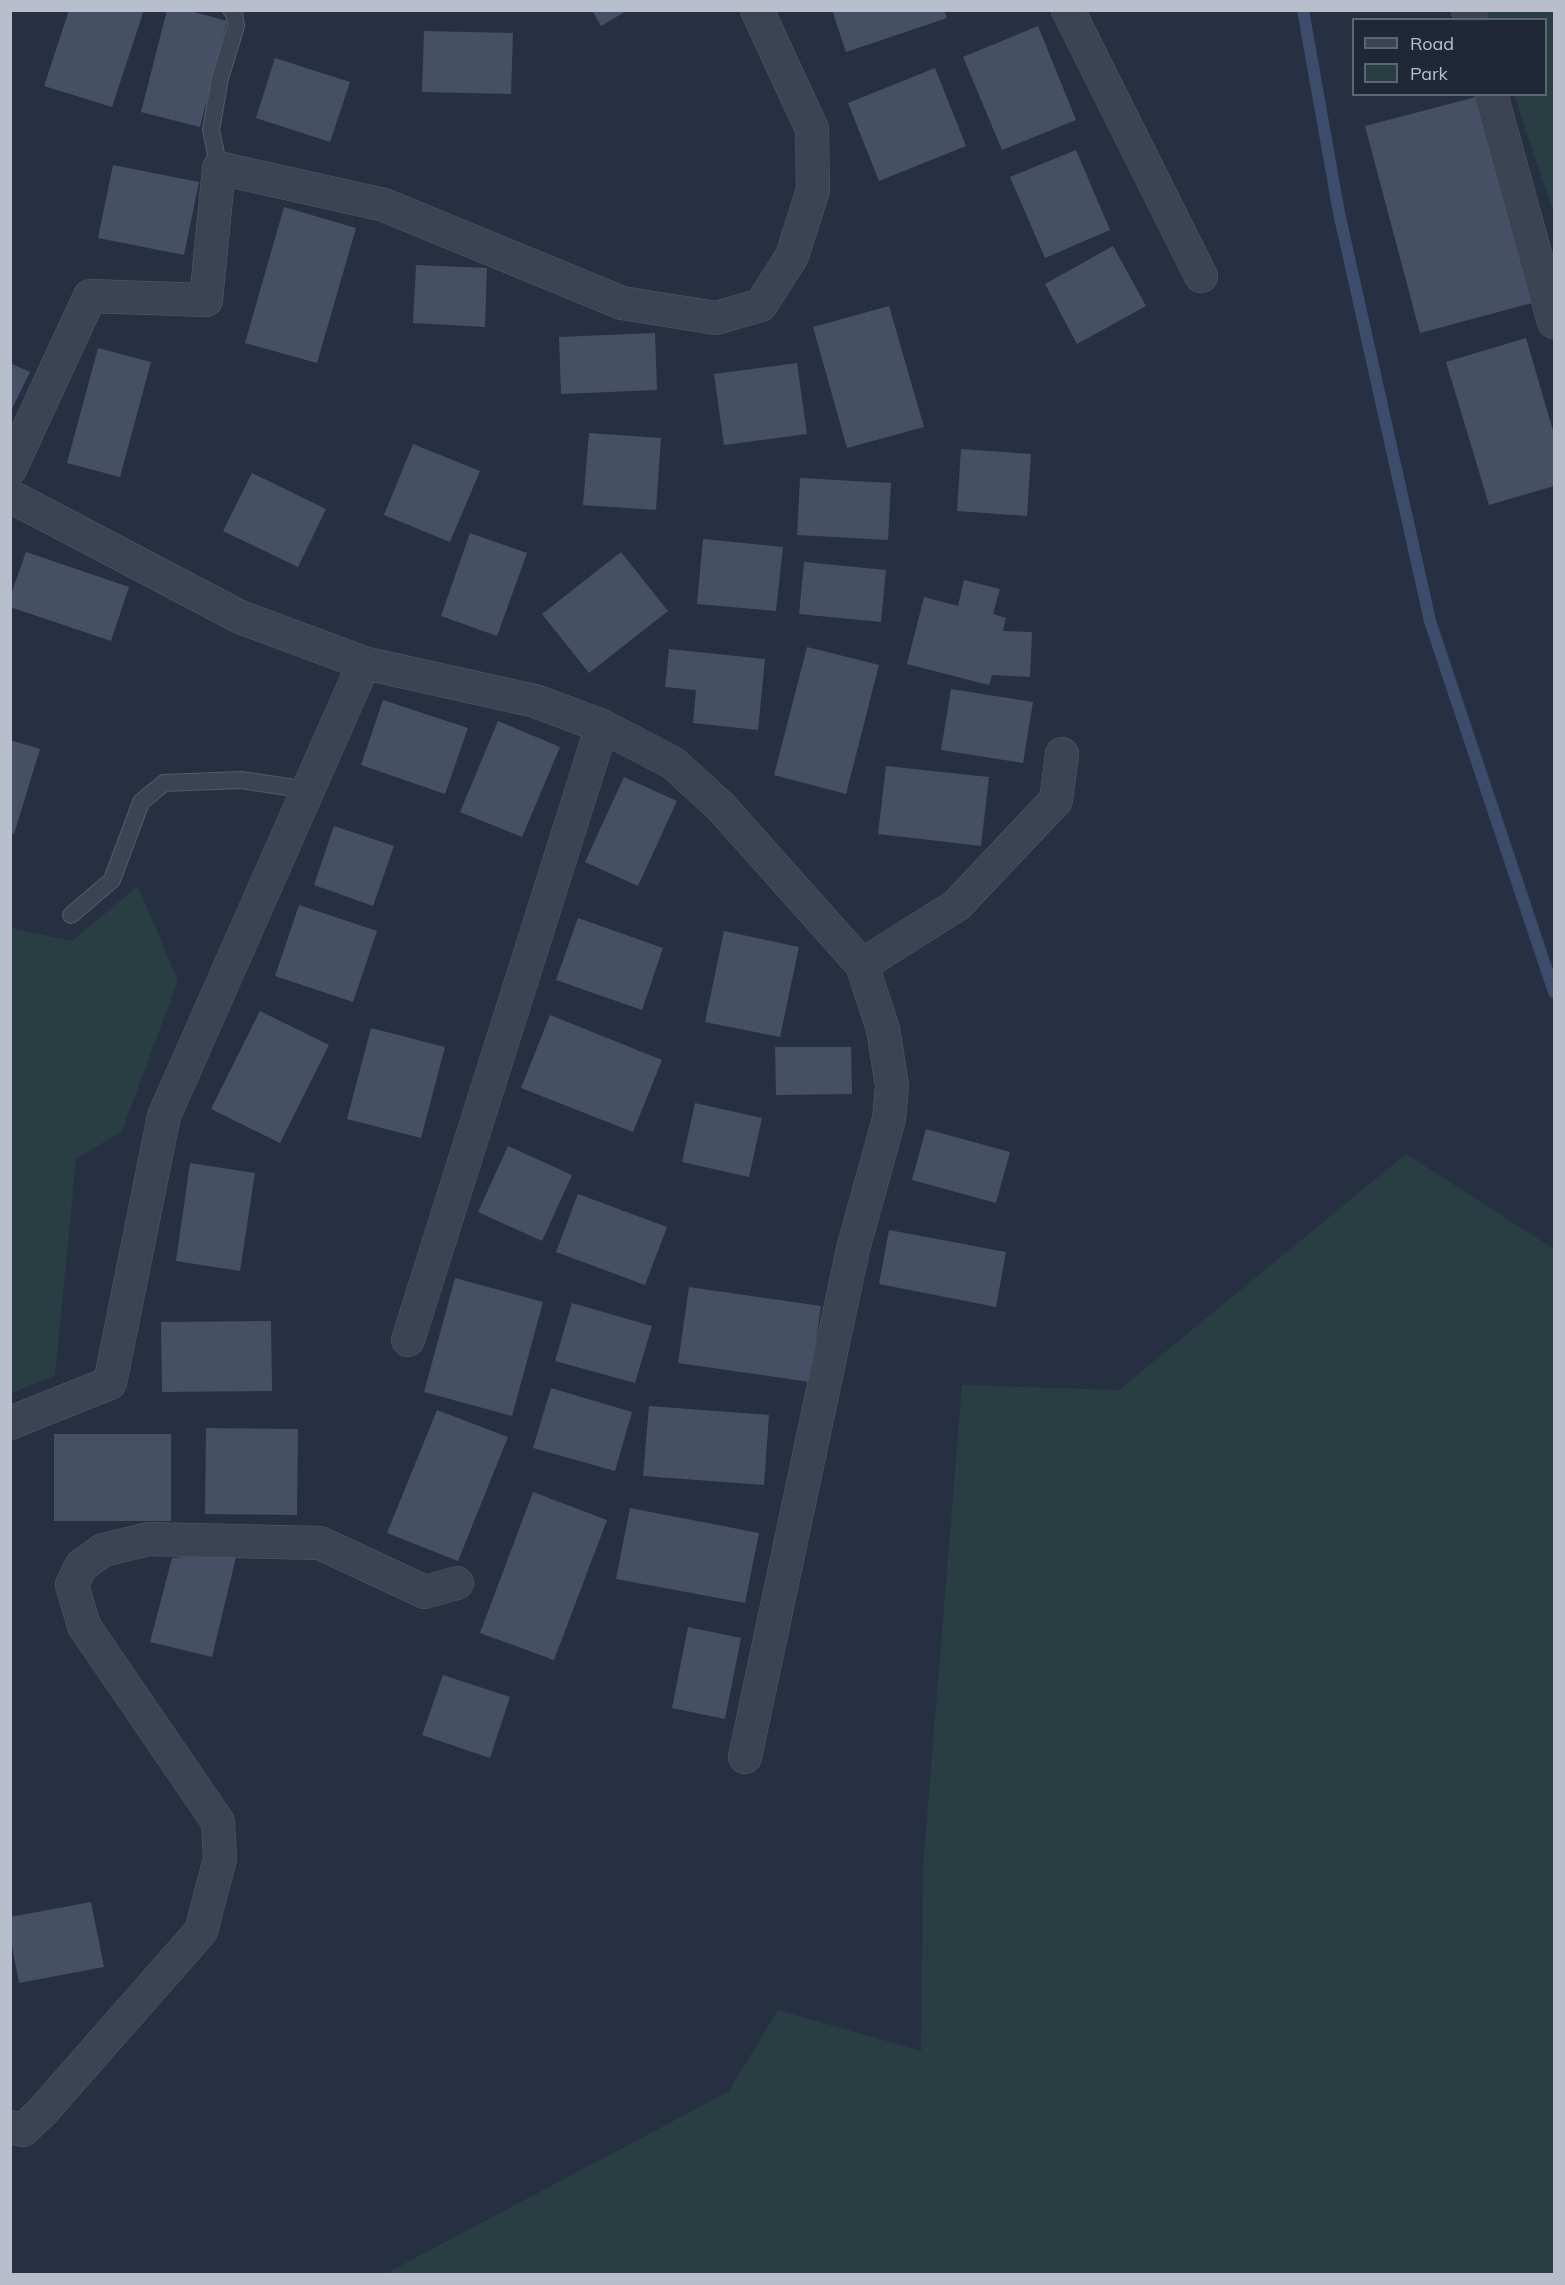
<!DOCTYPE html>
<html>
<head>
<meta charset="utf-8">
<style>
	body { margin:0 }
	#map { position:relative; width:1565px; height:2285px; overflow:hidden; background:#273042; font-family:Mulish,sans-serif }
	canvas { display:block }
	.frame { position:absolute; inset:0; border:12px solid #b9becc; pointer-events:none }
	.legend { position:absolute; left:1352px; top:18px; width:195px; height:78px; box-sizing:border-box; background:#202837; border:2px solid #5d6473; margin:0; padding:8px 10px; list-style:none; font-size:18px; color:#b9becc }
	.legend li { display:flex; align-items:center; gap:12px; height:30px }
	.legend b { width:30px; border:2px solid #5d6473 }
</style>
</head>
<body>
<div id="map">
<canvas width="1565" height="2285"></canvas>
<div class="frame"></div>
<ul class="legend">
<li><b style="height:8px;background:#3c4352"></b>Road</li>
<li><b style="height:16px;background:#293e43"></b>Park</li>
</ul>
</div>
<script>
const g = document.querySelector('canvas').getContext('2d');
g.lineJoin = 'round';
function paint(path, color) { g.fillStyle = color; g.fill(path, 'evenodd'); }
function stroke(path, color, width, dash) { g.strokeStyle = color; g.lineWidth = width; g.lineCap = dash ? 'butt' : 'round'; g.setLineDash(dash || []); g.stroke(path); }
const green = new Path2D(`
	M1486 11H1554V214L1514 95 1546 94V20L1489 19Z
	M138 886 178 981 122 1131 76 1159 55 1376 11 1393V928L72 941Z
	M1406 1154 1554 1249V2274H385L728 2092 778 2010 921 2051 923 1867 962 1385 1119 1390Z`);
const stream = new Path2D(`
	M1303 10 1339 213 1430 621 1554 992`);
const building = new Path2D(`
	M69 10H144L112 107 44 86Z
	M167 10H187L227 21 200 127 141 112Z
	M592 10H628L601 26Z
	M832 10H944L947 18 846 52Z
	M1038 26 1076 120 1002 150 963 57Z
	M424 31 513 33 511 94 422 92Z
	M275 58 350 82 330 142 256 118Z
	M935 68 966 146 879 181 848 103Z
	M1476 97 1532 303 1420 333 1365 126Z
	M1076 150 1110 230 1045 258 1010 177Z
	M113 165 199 182 184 255 98 238Z
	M284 207 356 228 317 363 245 343Z
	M1113 246 1146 306 1077 344 1045 284Z
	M416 265 487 268 485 327 413 323Z
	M889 306 924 427 847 448 813 327Z
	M655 333 657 390 561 394 559 337Z
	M1526 338 1554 434V486L1489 505 1446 362Z
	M98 348 151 362 120 477 67 463Z
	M10 363 30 372 10 413Z
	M797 363 807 434 724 445 714 374Z
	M589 433 661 438 656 510 583 505Z
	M413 444 480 471 450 542 384 515Z
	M961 449 1031 454 1027 516 957 511Z
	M252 473 326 509 298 567 223 531Z
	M800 478 891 483 888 540 797 535Z
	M470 533 527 553 497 636 441 616Z
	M703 539 783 547 776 611 697 604Z
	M26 552 129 587 111 641 10 607V597Z
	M621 552 668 611 589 673 542 614Z
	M804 562 886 570 881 622 799 614Z
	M964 580 1000 589 993 614 1006 618 1003 631 1032 632 1030 677 992 675 989 685 907 664 924 597 958 606Z
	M807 647 879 665 846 794 774 775Z
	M669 649 765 659 758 730 693 723 696 690 665 687Z
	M951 689 1033 702 1023 763 941 750Z
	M383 700 468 728 445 794 361 765Z
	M498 721 560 747 522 837 460 812Z
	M10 740 40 749 14 834 10 833Z
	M886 766 989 777 981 846 878 834Z
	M624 777 677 801 638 886 585 862Z
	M334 826 394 846 373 906 314 885Z
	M299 905 377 931 353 1002 275 976Z
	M578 918 663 948 642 1010 556 980Z
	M724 931 799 947 780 1037 705 1022Z
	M260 1011 329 1045 280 1143 211 1109Z
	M550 1015 662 1060 633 1132 521 1088Z
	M371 1028 445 1047 421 1138 347 1119Z
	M775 1047H851L852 1094 776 1095Z
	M695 1103 762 1118 749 1177 682 1162Z
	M926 1129 1010 1152 996 1203 912 1180Z
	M508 1146 572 1175 542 1241 478 1212Z
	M190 1163 255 1173 240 1271 176 1261Z
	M578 1194 667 1227 645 1285 556 1252Z
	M889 1230 1006 1252 996 1307 879 1284Z
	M455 1278 543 1302 512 1416 424 1392Z
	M689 1287 821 1306 810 1382 678 1363Z
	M572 1303 652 1326 635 1383 555 1361Z
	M271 1321 272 1391 162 1392 161 1322Z
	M551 1388 632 1412 615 1471 533 1448Z
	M649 1406 769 1415 764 1485 643 1476Z
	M437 1410 508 1437 458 1561 387 1533Z
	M206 1428 298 1429 297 1515 205 1514Z
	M54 1434H171V1521H54Z
	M533 1492 607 1520 554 1660 480 1633Z
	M630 1508 759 1533 745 1603 616 1579Z
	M237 1553 212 1657 150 1642 172 1558Z
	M688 1627 741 1638 725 1719 672 1708Z
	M443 1675 510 1697 490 1758 422 1735Z
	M91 1902 104 1967 19 1983 10 1936V1917Z`);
const lane = new Path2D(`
	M219 168 211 130 220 78 236 26 234 12 231 10
	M71 915 112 880 141 802 164 783 241 780 308 790`);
const street = new Path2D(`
	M1068 10 1201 276
	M1468 10 1471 20
	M1491 94 1554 322
	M10 469 90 296 206 300 219 168 384 205 622 303 716 318 761 305 792 256 813 190 812 129 757 10
	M10 496 240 617 364 663 535 701 602 726 673 763 721 807 862 965 883 1029 892 1086 889 1119 853 1249 745 1757
	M862 965 957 905 1056 800 1062 754
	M408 1340 602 726
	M10 1423 110 1383 164 1116 364 663
	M10 2127 23 2130 42 2112 201 1931 220 1859 218 1822 84 1626 72 1585 81 1566 103 1550 149 1539 320 1543 425 1592 457 1583`);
paint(green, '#293e43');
stroke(stream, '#3e4c6b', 12);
paint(building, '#465064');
stroke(lane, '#545b69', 18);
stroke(street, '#545b69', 34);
stroke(lane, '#3c4352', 16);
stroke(street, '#3c4352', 33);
</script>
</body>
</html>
